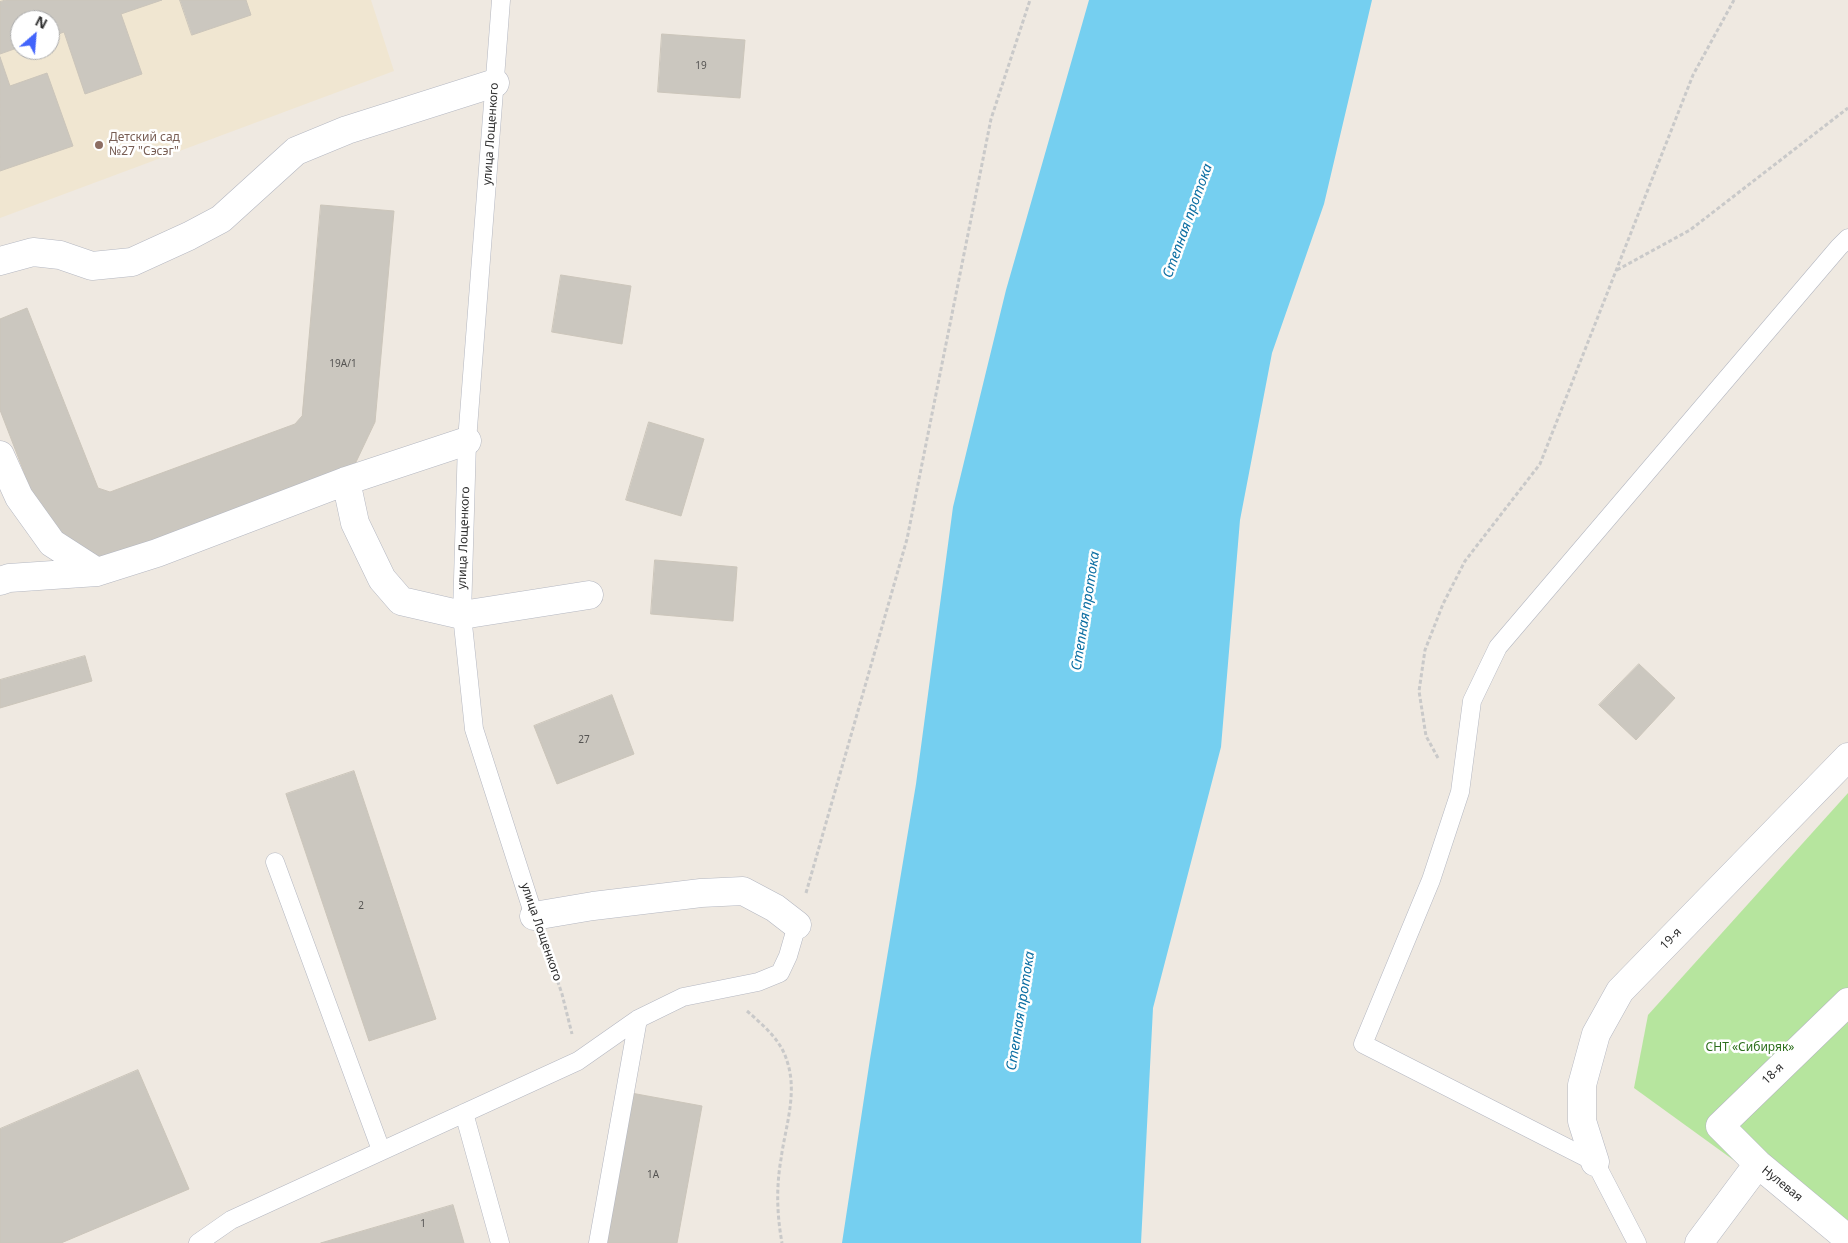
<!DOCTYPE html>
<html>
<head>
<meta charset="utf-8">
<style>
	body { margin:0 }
	#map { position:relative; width:1848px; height:1243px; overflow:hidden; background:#efe9e1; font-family:"Noto Sans",sans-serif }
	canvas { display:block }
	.north { position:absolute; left:10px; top:10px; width:50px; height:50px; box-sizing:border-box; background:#fff; border:1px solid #ababab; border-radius:50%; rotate:27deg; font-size:14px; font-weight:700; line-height:20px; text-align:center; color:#2e2e2e }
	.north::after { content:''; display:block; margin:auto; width:18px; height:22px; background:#4264fb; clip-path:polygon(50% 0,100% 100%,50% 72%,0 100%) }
</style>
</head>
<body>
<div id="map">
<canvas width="1848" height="1243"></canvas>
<div class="north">N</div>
</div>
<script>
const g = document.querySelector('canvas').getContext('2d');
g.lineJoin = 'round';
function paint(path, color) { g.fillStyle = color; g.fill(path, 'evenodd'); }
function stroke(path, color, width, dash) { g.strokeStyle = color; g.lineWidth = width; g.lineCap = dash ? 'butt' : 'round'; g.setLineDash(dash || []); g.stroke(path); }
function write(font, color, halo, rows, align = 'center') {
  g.font = font + ' "Noto Sans",sans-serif'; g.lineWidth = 5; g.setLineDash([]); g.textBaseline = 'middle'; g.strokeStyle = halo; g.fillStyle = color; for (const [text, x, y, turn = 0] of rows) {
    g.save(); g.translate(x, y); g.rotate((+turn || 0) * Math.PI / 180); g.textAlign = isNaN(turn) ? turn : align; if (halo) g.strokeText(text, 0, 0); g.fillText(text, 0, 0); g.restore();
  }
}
const education = new Path2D(`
	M0 0H371L394 71 0 218ZM20 20H50V50H20Z`);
const green = new Path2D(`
	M1848 793V1243L1634 1088 1648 1015Z`);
const water = new Path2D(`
	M1089 0H1372L1324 204 1272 353 1240 520 1221 747 1153 1008 1141 1243H842L870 1059 916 784 953 507 1006 290Z`);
const building = new Path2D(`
	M6 0H162L121 14 142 74 85 94 64 32 50 37V20H20V47L0 54V2Z
	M180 0H246L251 15 192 35Z
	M662 34 745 40 740 98 658 92Z
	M0 57 10 86 47 73 73 146 0 171Z
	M321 205 394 211 375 422 356 462 319 488 134 556 78 557 39 511 0 410V319L27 308 98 488 110 492 295 424 302 416Z
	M561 275 631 286 622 344 552 332Z
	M649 422 704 439 681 516 626 500Z
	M655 560 737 567 733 621 651 614Z
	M85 656 92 681 0 708V680Z
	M1639 664 1675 698 1636 740 1599 705Z
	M612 695 634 754 557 784 534 726Z
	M354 771 436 1019 369 1041 286 794Z
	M138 1070 189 1189 61 1243H0V1129Z
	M631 1093 702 1106 677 1243H604Z
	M453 1205 464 1243H321Z`);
const path = new Path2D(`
	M1617 270 1690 230 1848 108
	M1438 758 1426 736 1419 691 1425 650 1443 604 1465 561 1540 464 1693 75 1734 0
	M806 893 907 539 991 119 1030 0
	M545 944 562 994 572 1034
	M747 1011C763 1025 781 1040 787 1061 798 1093 785 1128 781 1159 776 1188 777 1215 782 1243`);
const lane = new Path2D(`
	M501 0 467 441 462 615 474 729 534 916
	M275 862 381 1150
	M464 1113 500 1243
	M198 1243 231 1220 578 1061 638 1019 683 997 758 982 780 973 788 956 797 925
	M598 1243 638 1019
	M1637 1243 1595 1162 1363 1044 1431 880 1460 792 1472 701 1498 647 1839 247 1848 238`);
const street = new Path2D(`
	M0 261 33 252 60 255 92 266 132 262 189 236 221 219 296 151 347 130 495 83
	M0 455 19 497 52 543 97 572
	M346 481 355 523 382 579 401 601 462 615 589 595
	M0 581 9 578 97 572 157 553 346 481 467 441
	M534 916 593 906 701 893 743 891 775 908 797 925
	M1848 1002 1720 1126 1758 1164 1848 1239
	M1595 1162 1582 1121V1085L1596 1034 1620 991 1848 757
	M1699 1243 1758 1164`);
const markers = [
	[99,145,5,"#8d6e63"]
];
const numberNames = [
	["19",701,66],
	["19А/1",343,364],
	["27",584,740],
	["2",361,906],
	["1А",653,1175],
	["1",423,1224]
];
const streetNames = [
	["улица Лощенкого",491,134,-86],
	["улица Лощенкого",464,538,-88],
	["улица Лощенкого",541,932,71],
	["19-я",1671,939,-46],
	["18-я",1773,1074,-44],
	["Нулевая",1782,1184,39]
];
const educationNames = [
	["Детский сад",109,138],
	["№27 \"Сэсэг\"",109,152]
];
const parkNames = [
	["СНТ «Сибиряк»",1750,1048]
];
const waterNames = [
	["Степная протока",1188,221,-70],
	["Степная протока",1086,611,-81],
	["Степная протока",1021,1011,-81]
];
paint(education, '#f0e6d1');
paint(green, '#b6e59e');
paint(water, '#75cff0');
paint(building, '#cbc7bf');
stroke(building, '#cbc5ba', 1);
stroke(lane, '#b4b7c1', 19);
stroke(street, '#b4b7c1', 29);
stroke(path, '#c9c9c9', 3, [4, 2.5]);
stroke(lane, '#fff', 18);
stroke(street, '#fff', 28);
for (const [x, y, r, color] of markers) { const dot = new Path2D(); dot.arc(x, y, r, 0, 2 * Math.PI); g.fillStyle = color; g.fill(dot); stroke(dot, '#fff', 2); }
write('10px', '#555452', null, numberNames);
write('12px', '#2e2e2e', '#fff', streetNames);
write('12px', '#785e54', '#fff', educationNames, 'left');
write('12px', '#2c6e1b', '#fff', parkNames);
write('italic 14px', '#0d6fa3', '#fff', waterNames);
</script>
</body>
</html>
